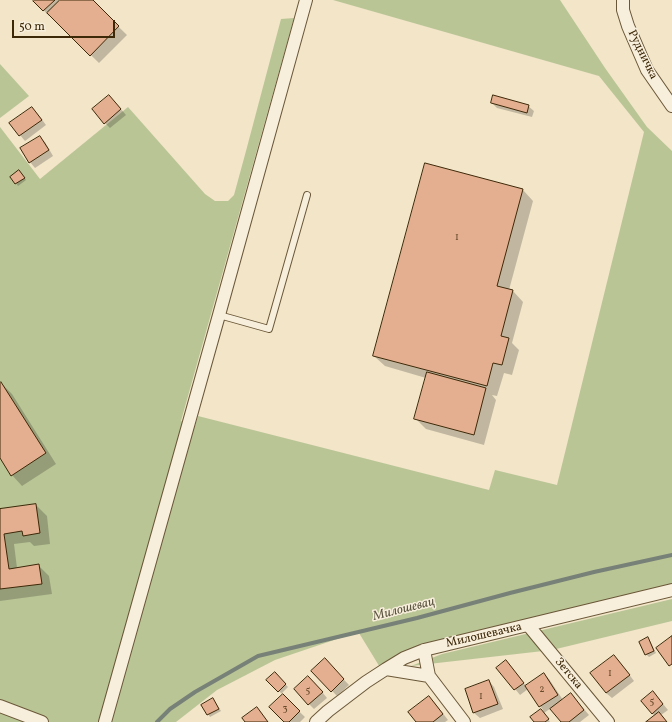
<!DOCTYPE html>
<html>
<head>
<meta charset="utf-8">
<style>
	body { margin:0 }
	#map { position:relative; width:672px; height:722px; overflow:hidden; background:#f2e5c8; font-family:Vollkorn,serif }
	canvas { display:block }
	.scale { position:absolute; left:12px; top:20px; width:103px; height:18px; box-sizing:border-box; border:2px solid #3d2808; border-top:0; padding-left:5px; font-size:12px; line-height:14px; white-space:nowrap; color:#3d2808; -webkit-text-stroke:3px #f7eedb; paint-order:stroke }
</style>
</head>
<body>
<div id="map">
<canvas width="672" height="722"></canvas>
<div class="scale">50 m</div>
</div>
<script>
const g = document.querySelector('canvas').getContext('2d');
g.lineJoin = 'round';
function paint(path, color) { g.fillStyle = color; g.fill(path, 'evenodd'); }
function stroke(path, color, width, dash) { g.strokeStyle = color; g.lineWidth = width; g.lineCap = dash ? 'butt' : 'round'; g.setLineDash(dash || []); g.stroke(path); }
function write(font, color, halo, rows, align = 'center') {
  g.font = font + ' Vollkorn,serif'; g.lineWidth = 3; g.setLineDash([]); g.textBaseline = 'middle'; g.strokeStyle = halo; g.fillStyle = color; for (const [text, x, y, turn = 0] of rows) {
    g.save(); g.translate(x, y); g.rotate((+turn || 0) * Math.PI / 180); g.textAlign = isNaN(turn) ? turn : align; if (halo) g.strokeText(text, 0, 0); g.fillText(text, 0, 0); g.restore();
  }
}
const green = new Path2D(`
	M333 0H560L605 68 647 127 672 151V587L401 658 381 669 359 633 337 639 275 660 217 690 176 722H0V127L40 179 128 107 205 194 215 201H228L234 195 246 151 281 19 294 18 181 421 195 426 198 416 489 490 495 470 557 485 644 132 599 76Z
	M0 64 29 96 0 118Z
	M672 599V621L552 650 411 666 442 654Z`);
const shadow = new Path2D(`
	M35 0H91L127 35 99 63 50 15 49 16 35 1Z
	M114 101 126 115 110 128 105 123Z
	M492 103 528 106 534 111 532 117 497 108Z
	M32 108 37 113 46 125 25 141 20 135Z
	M39 137 45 142 53 156 35 168 30 162 21 149Z
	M426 164 523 190 533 201 509 290 513 291 523 302 512 343 519 350 512 375 504 373 497 396 492 395 496 400 484 445 426 429 415 418 426 378 385 366 374 356Z
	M22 174 26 180 18 186 12 177Z
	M1 383 12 394 56 464 22 486 12 475 0 457V384Z
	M36 505 47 516 50 544 34 546 30 542 14 544 17 568 39 566 49 576 52 594 0 601V510Z
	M650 641 656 653 649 657 646 654Z
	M325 660 349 685 337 696 313 671Z
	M506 661 526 686 544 674 549 679 563 700 571 694 589 715 580 722H562L551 708 544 713 550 722H535L532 717 543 710 528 689 520 695 498 668Z
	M619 661 634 681 612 698 606 693Z
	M275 673 288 687 281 694 305 717 300 722H285L283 695 268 680Z
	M489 681 494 687 503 709 480 718 474 713 466 690Z
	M314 682 327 698 314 709 309 704Z
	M653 692 668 710 661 715 667 722H648L655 716 652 713Z
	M429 697 434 702 448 720 445 722H417Z
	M215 702 221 711 210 717 203 705Z`);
const stream = new Path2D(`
	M157 722 170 709 195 692 258 656 417 618 510 593 594 572 672 555`);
const building = new Path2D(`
	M34 0H55L43 11 33 1Z
	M60 0H93L119 26 90 56 47 13Z
	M109 95 121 109 104 124 92 109Z
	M493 95 529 105 527 113 491 103Z
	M32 107 42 120 19 136 9 123Z
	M40 136 49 150 29 163 20 148Z
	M425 163 523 189 497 286 513 290 501 336 509 338 502 365 493 363 487 386 373 356Z
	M19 170 25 178 15 184 10 177Z
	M427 372 486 388 474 435 414 419Z
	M1 382 46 453 11 476 0 458V383Z
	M36 504 40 533 23 536 22 531 4 534 9 569 39 564 42 584 0 589V509Z
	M672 636V664L669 666 656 648Z
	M648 637 654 651 645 655 639 642Z
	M614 655 630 675 606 693 590 673Z
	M325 658 344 679 331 692 311 671Z
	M506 660 524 683 514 690 496 668Z
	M275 672 286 684 278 692 266 680Z
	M544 673 558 695 539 707 525 686Z
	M308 676 323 692 308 705 294 689Z
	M489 680 498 704 473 713 465 689Z
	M653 691 663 704 652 714 641 701Z
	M571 693 584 710 569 722H561L550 709Z
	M283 694 300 711 289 722H284L269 707Z
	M429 696 443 714 433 722H416L408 712Z
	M213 698 219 709 207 715 201 705Z
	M257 707 268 722H245L242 718Z
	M541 709 549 719 545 722H534L530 717Z
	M659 712 667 722H646Z`);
const lane = new Path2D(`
	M219 315 269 329 307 195`);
const street = new Path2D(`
	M623 0V10L628 26 647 70 672 106
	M528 625 608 722
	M424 650 429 676
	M386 669 429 676 464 722
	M0 706 42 722
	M105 722 219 315 306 0
	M316 722 328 711 366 682 386 669 404 658 424 650 672 590`);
const numberNames = [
	["1",457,238],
	["1",610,674],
	["2",542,690],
	["5",308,691],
	["1",481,697],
	["5",652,702],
	["3",285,709]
];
const streetNames = [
	["Рудничка",642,55,64],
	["Милошевачка",484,636,-13],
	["Зетска",568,674,50]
];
const waterNames = [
	["Милошевац",404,610,-14]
];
paint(green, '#bac596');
paint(shadow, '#0003');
stroke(stream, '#788177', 4);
paint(building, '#e4af90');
stroke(building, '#3d2808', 1);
stroke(lane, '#6a5738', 8);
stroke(street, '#6a5738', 14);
stroke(lane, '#f7eedb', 6);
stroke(street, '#f7eedb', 12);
write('10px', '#674a2a', null, numberNames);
write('12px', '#3d2808', '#f7eedb', streetNames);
write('italic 13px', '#5b5440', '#f7eedb', waterNames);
</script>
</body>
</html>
